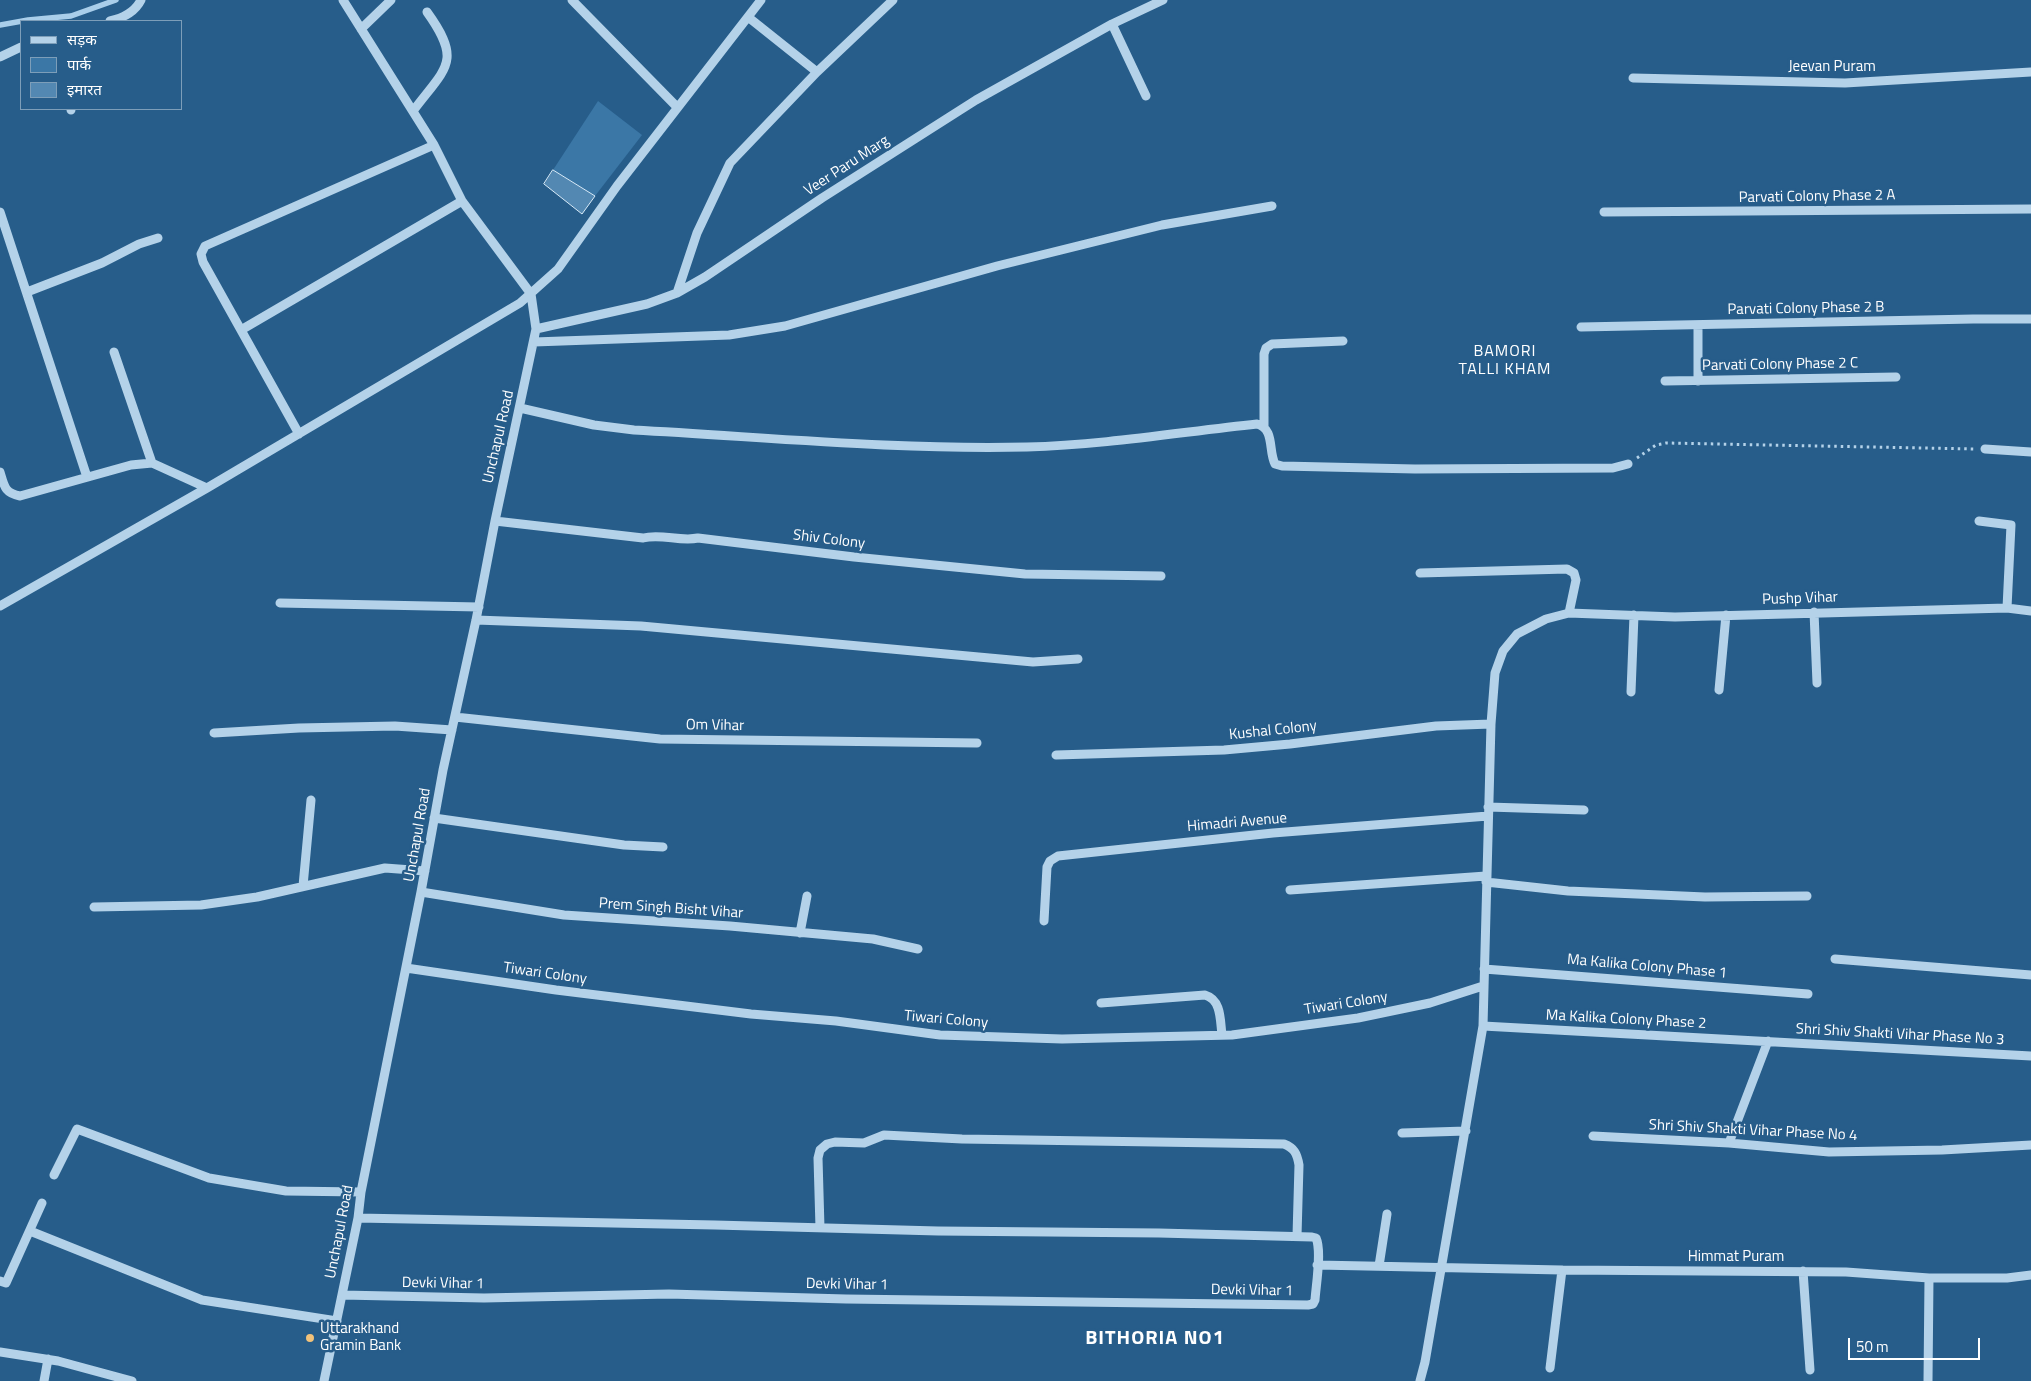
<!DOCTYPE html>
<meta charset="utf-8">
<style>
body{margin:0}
#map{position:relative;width:2031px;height:1381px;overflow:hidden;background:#275d8a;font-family:"Titillium Web","Noto Sans Devanagari",sans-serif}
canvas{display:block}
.legend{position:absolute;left:20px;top:20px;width:162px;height:90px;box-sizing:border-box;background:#275d8a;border:1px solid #7d9eb9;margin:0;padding:6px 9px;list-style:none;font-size:15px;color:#fff}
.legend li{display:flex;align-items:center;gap:10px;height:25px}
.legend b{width:25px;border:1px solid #7d9eb9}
.scale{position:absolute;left:1848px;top:1338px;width:132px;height:22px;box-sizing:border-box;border:2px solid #fff;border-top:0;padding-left:6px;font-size:15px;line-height:18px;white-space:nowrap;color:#fff;-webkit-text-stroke:4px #275d8a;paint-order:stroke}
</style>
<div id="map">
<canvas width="2031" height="1381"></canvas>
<ul class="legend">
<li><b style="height:6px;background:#b4d2e9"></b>सड़क</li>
<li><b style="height:14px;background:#3b77a6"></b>पार्क</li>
<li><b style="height:14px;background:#5388b2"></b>इमारत</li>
</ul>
<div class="scale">50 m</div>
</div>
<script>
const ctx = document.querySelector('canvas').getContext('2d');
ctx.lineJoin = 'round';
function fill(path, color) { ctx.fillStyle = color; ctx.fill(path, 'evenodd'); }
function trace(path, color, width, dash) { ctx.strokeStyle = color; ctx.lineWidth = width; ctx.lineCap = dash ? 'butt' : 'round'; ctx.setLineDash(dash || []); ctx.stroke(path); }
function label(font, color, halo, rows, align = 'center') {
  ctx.font = font + ' "Titillium Web",sans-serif'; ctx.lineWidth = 5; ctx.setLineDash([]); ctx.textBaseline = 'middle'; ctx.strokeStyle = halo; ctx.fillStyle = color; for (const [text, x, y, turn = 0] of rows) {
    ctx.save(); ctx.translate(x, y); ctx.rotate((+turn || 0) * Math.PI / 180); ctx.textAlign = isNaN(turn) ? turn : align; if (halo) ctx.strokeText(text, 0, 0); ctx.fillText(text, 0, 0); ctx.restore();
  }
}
const green = new Path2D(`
 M598,101L642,135L595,196L553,170Z`);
const stream = new Path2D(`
 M0,25L28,20L71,16L116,0`);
const building = new Path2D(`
 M553,170L595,196L582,214L544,184Z`);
const path = new Path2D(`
 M1637,458L1656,445L1666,443L1974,449`);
const minor = new Path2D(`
 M572,0L677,107
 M748,17L817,72
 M110,21C123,18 135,12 141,0
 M1112,24L1146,96
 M361,29L391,0
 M0,57L21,47
 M1633,78L1845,83L2031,72
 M71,109V110
 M413,111C446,67 463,62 427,12
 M0,212L87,477
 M1604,212L2031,209
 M27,292L102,263L139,244L158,238
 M677,293L697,233L730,163L817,72L893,0
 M1581,327L1973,319H2031
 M536,329L647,304L677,293L705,277L822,198L976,100L1112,24L1163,0
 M241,330L462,201
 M534,342L729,335L785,326L997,266L1162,225L1272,206
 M114,352L152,463
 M1665,381L1896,377
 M1698,381V325
 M520,408L594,425L634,430C765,437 896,450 1027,447C1104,445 1181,432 1257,424C1275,429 1268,450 1275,464L1282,466L1415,469L1613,468L1628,464
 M1264,426V354L1266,348L1272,344L1343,341
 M299,434L203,262L201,254L205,246L434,145
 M1985,449L2031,452
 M0,472C4,485 4,493 20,496L131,465L152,463L207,488
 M495,521L643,538C661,533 680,542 698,538L854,557L1025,574L1161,576
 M1979,521L2011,525L2007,608
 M1420,573L1567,569L1574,573L1576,580L1569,613
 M280,603L479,607
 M0,606L207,488L520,303L558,269L617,186L761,0
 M1814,612L1817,683
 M476,620L641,626L1033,662L1078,659
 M1719,690L1726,615
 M1631,692L1634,615
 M455,717L660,739L977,743
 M214,733L299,728L395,726L452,730
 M1056,755L1224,750L1290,744L1436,726L1491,724
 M1488,807L1584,810
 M434,818L624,845L663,847
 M1486,882L1568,891L1705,897L1807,896
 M303,886L311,800
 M1290,890L1486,876
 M421,892L564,915L730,926L873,939L918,949
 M94,907L201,905L257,897L385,868L425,871
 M1044,921L1047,867L1050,861L1058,856L1273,833L1488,816
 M800,933L807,896
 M1835,959L2031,975
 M406,968L556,990L751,1014L836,1021L940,1035L1062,1039L1232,1035L1358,1018L1430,1003L1483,986
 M1484,969L1808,994
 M1101,1003L1205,995C1222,1000 1220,1021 1222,1035
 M1483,1026L2031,1056
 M1402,1133L1466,1131
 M1593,1136L1729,1143L1829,1152L1942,1150L2031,1145
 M1729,1143L1768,1041
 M54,1175L77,1129L209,1178L286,1191L361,1192
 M820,1228L818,1158L820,1150L827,1144L835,1142L864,1143L884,1135L962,1139L1284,1144C1294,1148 1297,1153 1299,1165L1297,1236
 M30,1231L202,1300L337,1321
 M1317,1265L1562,1270L1846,1272L1929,1278H2007L2031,1275
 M1379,1266L1387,1214
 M1803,1271L1810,1370
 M0,1281L6,1283L42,1203
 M342,1295L484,1298L669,1294L846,1299L1308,1305L1313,1304L1315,1300C1316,1285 1322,1251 1316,1238L1312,1237L1159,1233L938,1231L715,1225L358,1218
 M0,1352L58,1361L132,1381
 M1550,1368L1562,1270
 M44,1381L48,1359
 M324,1381L358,1218L361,1192L421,892L443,770L476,620L495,521L536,329L531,294L462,201L434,145L343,0
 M1420,1381L1425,1362L1483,1026L1491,724L1495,673L1503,651L1517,634L1546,619L1569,613L1675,617L2007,608L2031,611
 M1928,1381L1929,1278`);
const markers = [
 [310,1338,5,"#f2c27a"]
];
const streetNames = [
 ["Jeevan Puram",1832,67],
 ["Veer Paru Marg",847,166,-33],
 ["Parvati Colony Phase 2 A",1817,197,-1],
 ["Parvati Colony Phase 2 B",1806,309,-1],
 ["Parvati Colony Phase 2 C",1780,365,-1],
 ["Unchapul Road",499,437,-77],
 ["Shiv Colony",829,540,7],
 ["Pushp Vihar",1800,599,-2],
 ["Om Vihar",715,726,1],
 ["Kushal Colony",1273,731,-6],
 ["Himadri Avenue",1237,823,-5],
 ["Unchapul Road",418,835,-80],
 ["Prem Singh Bisht Vihar",671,909,4],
 ["Ma Kalika Colony Phase 1",1647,967,5],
 ["Tiwari Colony",545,974,8],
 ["Tiwari Colony",1346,1004,-9],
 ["Tiwari Colony",946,1020,5],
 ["Ma Kalika Colony Phase 2",1626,1020,3],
 ["Shri Shiv Shakti Vihar Phase No 3",1900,1035,3],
 ["Shri Shiv Shakti Vihar Phase No 4",1753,1131,3],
 ["Unchapul Road",340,1232,-79],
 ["Himmat Puram",1736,1257],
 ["Devki Vihar 1",443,1284,1],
 ["Devki Vihar 1",847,1285,1],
 ["Devki Vihar 1",1252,1291,1]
];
const poiNames = [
 ["Uttarakhand",320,1329],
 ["Gramin Bank",320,1346]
];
const neighbourhoodNames = [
 ["BAMORI",1505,352],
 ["TALLI KHAM",1505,370]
];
const districtNames = [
 ["BITHORIA NO1",1155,1339]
];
fill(green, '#3b77a6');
trace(stream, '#a9ceea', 5.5);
fill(building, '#5388b2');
trace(building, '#d8eaf7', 1);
trace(path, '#b4d2e9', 3, [2.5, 4]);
trace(minor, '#b4d2e9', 9);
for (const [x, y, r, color] of markers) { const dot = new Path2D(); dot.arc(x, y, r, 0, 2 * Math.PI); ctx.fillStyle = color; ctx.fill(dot); trace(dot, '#275d8a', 2); }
label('15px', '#fff', '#275d8a', streetNames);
label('15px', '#fff', '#275d8a', poiNames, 'left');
ctx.letterSpacing = '1px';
label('16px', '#fff', '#275d8a', neighbourhoodNames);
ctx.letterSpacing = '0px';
ctx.letterSpacing = '1px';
label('bold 20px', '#fff', '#275d8a', districtNames);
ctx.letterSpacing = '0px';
</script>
